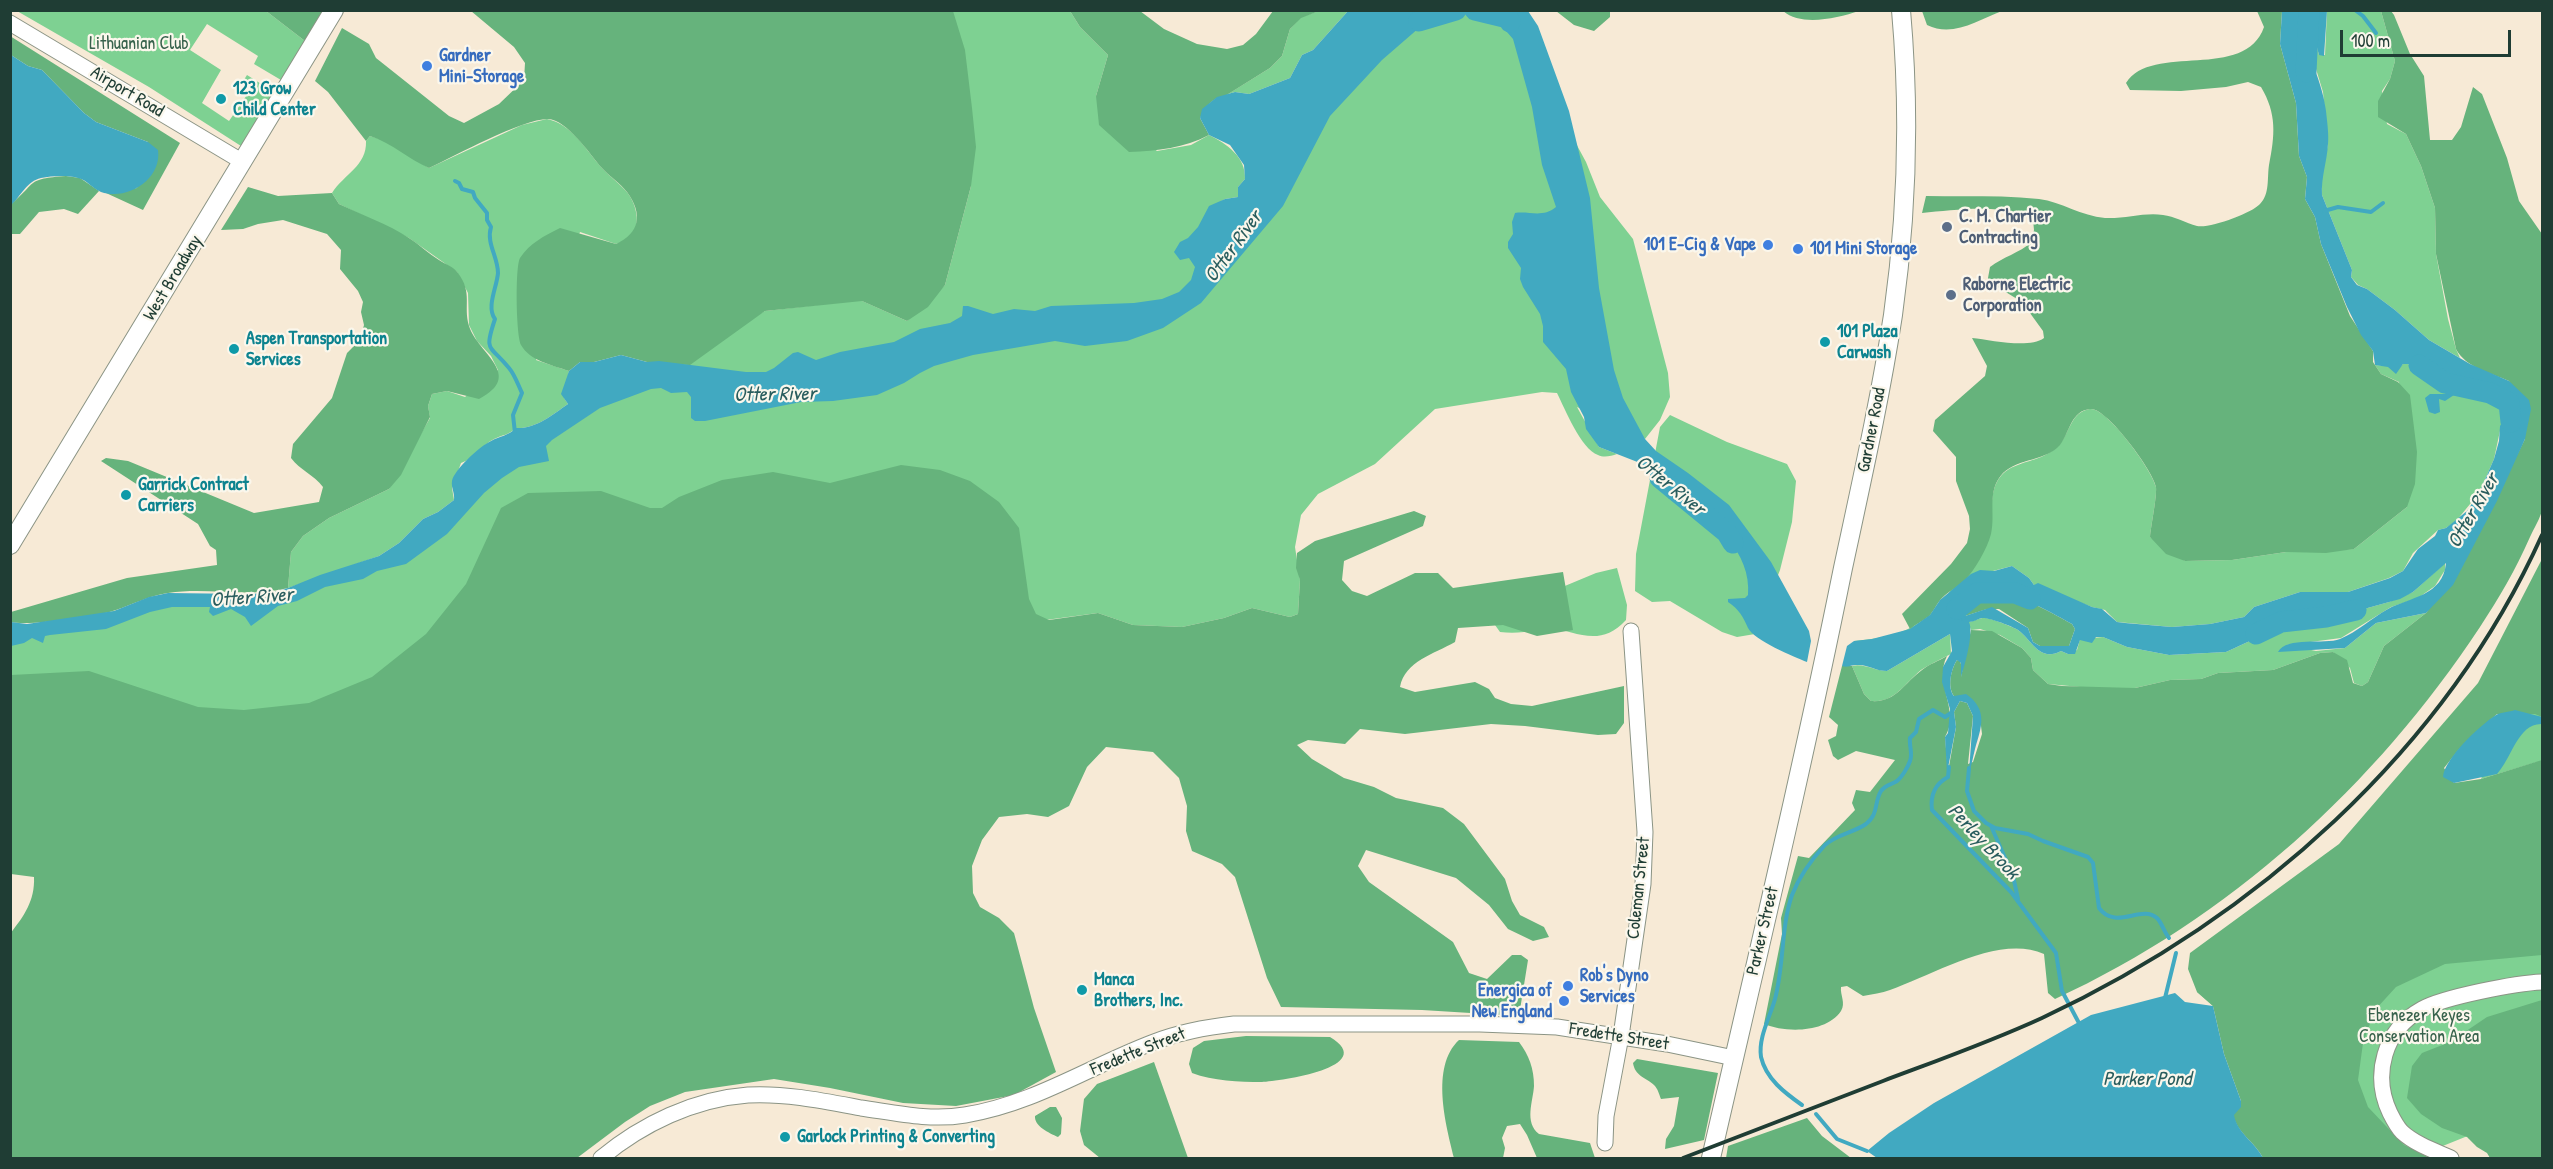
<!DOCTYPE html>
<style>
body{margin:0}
#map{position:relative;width:2553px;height:1169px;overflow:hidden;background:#f7ead6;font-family:"Patrick Hand",sans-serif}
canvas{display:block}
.frame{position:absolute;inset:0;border:12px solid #1f3d34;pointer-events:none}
.scale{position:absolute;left:2340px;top:30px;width:171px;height:27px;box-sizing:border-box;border:3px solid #1f3d34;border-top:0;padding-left:8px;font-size:18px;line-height:21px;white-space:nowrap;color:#1f3d34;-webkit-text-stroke:4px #fbf7ec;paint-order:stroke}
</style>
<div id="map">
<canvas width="2553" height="1169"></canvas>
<div class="frame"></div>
<div class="scale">100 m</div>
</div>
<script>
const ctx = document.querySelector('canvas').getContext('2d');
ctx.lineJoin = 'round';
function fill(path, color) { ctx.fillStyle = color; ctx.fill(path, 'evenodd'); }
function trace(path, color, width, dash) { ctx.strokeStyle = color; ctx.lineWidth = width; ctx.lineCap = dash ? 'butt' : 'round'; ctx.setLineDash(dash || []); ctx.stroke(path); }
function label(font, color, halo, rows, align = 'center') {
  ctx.font = font + ' "Patrick Hand",sans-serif'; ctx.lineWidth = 4.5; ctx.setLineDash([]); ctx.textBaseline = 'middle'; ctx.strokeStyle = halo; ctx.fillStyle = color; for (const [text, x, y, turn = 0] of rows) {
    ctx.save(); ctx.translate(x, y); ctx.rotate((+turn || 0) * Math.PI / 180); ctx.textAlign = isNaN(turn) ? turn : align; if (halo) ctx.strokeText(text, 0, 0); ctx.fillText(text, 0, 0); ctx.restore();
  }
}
const green = new Path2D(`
 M1452,10L1481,11L1508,18L1586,162L1600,197L1633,239L1668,373L1670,397L1660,420L1645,439L1577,407L1599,447L1617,454C1611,456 1604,458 1598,455C1581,449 1565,409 1557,393L1542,392L1435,409L1375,464L1318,494L1301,515L1295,547L1300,580L1298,614L1290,617L1252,608L1224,618L1182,627L1133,625L1098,613L1023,623L479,577L86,1026L11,709V631L20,633L158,601L244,602L392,563L509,450L765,311L860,300L907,321L945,285L971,186L941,11H1070L1080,27L1108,55L1096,96L1157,151L1191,145L1209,135C1227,144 1246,157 1245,179L1238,187V197L1225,199L1216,204L1225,223L1290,143L1410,23Z
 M17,11H266L305,41L281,80L254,64L258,56L207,24L190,50L221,70L202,103L229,121L251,89L242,83L247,75L274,92L241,146L149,87Z
 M1319,11H1348L1313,50L1302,55L1290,78L1249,94L1235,92L1228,94L1270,68L1282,56L1290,29L1301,17Z
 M2302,11H2314V36L2319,55H2325L2327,11H2381L2395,61L2390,79L2382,91L2387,124L2406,134L2421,166L2435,208L2436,254L2448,319L2456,349L2460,358L2429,340L2395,310L2367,289L2358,285L2351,277L2352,270L2322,195L2321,180L2328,144L2323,92L2303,26Z
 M547,119C572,124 586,150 602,168C609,176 619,183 626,191C636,202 643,227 629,238C626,241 620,242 616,244L580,232L536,360L569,371L564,398L568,404C552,415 536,429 516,428C509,435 502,435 494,439C482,445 474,459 461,463L452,488L454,500L438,512L423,519L399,543L379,556L288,588L291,552L303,536L329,518L389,489L430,418L428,406L432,394L447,391L465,397L498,370L491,356L477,341L469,325L468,293L457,272L409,238L339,204L332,193C344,174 367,166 366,141L370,136L383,140L429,168L522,125Z
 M2403,364H2408L2439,381L2469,386H2487L2501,397L2504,404V412L2494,459L2479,493L2457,520L2446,528L2438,530L2413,553L2403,571L2389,578L2348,592H2300L2254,607L2244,617L2210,624L2172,627L2117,622L2105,610L2092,607L2034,585L2029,578L2012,566L1993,571L1895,652L1854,641C1872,639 1891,637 1908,629C1955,608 1972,548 1992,505C1994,454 2034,470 2058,446C2070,434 2070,412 2090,409C2106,406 2153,471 2156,487C2157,496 2151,526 2150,537L2185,561L2232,560L2286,552L2354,549L2407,507L2399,382L2381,374L2375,365L2400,367Z
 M1670,415L1727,442L1787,464L1796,481L1792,522L1780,570L1755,634L1737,637L1722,632L1670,601L1652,602L1635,591L1636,554L1660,427Z
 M2445,563V570L2435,586L2418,598L2391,607L2341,638L2287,645L2316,651L2345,648L2376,623L2426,613L2384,646L2368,682L2362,686L2354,683L2350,668L2333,652L2320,653L2273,670L2218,673L2201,679L2170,680L2135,688H2091L2048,684L2033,670L2031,658L2022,648L2000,635L1980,629L1971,630L1968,622C1974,622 1980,617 1986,618C1995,620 2005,624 2014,628C2030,634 2037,664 2061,651L2068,654L2077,650L2080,639L2103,637L2127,647L2169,655L2226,652L2265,634L2289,618L2335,617L2389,602L2413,592Z
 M1617,568L1627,605L1626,620C1600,648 1578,632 1547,627C1540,626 1531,631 1524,632C1516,633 1508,633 1500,632L1495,625L1500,613L1596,573Z
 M2542,623V771L2537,762L2481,779Z
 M1950,634L1951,654C1941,659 1930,664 1921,670C1904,684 1895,703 1871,701L1864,694L1852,666C1864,663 1875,671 1887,671Z
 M2542,840V1106L2413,1158H2263L2213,1006L2197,992Z`);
const forest = new Path2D(`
 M266,11H324L305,41Z
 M471,11H953L965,50L972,108L976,147L971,186L945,285L928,307L907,321L862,301L765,311L690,365L647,362L621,355L594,362H580L569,371C552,365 530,361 521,345C516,334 515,267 520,258C530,243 544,236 560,228L616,244C640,233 643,214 627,192C620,183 609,176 601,167C589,153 567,120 548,119C522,119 455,156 429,168C408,159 392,143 370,136L366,141L328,92L315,81L342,28L369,44L376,58L449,116L464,123L499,104L524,80L525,63L514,47Z
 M1070,11H1140L1164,29L1197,44L1227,49L1243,45L1256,34L1273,11H1319L1301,18L1290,29L1282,56L1270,68L1225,96C1211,98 1207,106 1200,118L1209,135C1184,148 1158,151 1129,152L1099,125L1096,96L1108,55L1080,27Z
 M1556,11H1610V17L1594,31L1574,25Z
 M1783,11H1859C1837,18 1802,27 1783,11Z
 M1922,11V10L2002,11C1978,20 1953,38 1927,25Z
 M2257,11H2282L2280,44L2296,103L2299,156L2307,177L2305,199L2315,217L2321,244L2350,316L2373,351V362L2381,374L2398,382L2410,395L2417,452L2415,484L2407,507L2354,549L2326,553L2286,552L2232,560L2185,561L2166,554L2150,537C2151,526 2157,496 2156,487C2154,472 2107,408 2091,409C2071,410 2070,432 2060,445C2046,461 2019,458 2003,473C1986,491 1996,513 1991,534C1987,549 1975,570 1964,581C1957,587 1949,591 1942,598C1937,603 1934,611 1929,616C1923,621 1916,624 1910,629L1902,614L1951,564L1967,543L1970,529L1969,516L1956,481V457L1933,431L1935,420L1985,376L1987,366L1972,338C1991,340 2029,349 2044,338L2043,331L2022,302L1991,283L1988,278L1990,267C2003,257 2019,253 2032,242L2034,230L2033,219C2001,203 1957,210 1922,213L1926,196C1963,197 2002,195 2039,199C2062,202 2081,216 2105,218C2125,219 2145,212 2163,215C2174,216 2186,223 2197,226C2209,229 2252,213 2260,204C2270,194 2267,178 2269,165C2275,135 2277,114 2261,87L2248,82L2226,87L2181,91L2130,90L2126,83C2152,42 2245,82 2264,27Z
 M2381,11H2391L2394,15L2410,54L2424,76L2430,140H2452L2461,127L2473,87L2482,94L2507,158L2519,201L2542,234C2542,301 2542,369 2542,436C2542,455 2547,493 2542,510C2540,519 2534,528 2530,537C2516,569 2499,598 2480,627C2375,786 2229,919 2055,999L2048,993L2044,954C1998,934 1934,975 1890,990C1882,993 1872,994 1863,996L1847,986L1841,987C1840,995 1846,1003 1841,1011C1826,1033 1786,1033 1764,1024L1782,934L1781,918L1798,856L1809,858L1855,810L1852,803L1856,790L1870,792L1895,760L1856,751L1838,760L1833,756L1828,740L1836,736L1838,725L1829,717L1842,666H1852L1864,694L1871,701C1896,703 1904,683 1922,670C1929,664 1939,661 1947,656C1933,683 1961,711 1945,737L1948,772L1956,727L1954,712L1960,701L1967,703L1973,716L1968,764L1973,762L1982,734L1979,710L1958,696H1954C1947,687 1951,669 1957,660L1960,661L1962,667L1961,677L1971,630L1992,631L2022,648L2031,658L2033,670L2048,684L2062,686L2135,688L2170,680L2201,679L2218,673L2273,670L2320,653L2333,652L2347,660L2353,683L2362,686L2368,682L2384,646L2426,613L2462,564L2525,439L2509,381C2491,373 2466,368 2456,349L2436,254L2435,208L2421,166L2406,134L2378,117V101L2390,79L2395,61Z
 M10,36L180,143L143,210L106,193L137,188L148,142L96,122L84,113L42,70L28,66L11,55Z
 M66,176L80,178L99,191L78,214L64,209L39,212L20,234H11L10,205C38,182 25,179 66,176Z
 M248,187L278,196L332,193L339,204C362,215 388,224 409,238C420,245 429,254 439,260C445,264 454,267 458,273C473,293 463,306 469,326C478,354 525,375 479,399L447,391L432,394L428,406L430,417L401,475L389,489L329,518L303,536L291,552L288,588C248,598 208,587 168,593C149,596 133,604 116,610C97,617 29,626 11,622V612L127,578L217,565L216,550L210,546L198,524L101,461L106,458L128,461L254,513L319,502L323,487C314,475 300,470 291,458L293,444L332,398L347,353L360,340L364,325L361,312L363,302L358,291L340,269L341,250L327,234L283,220L258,224L243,229L221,230Z
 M901,465L940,470L970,481L999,502L1019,528L1029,599L1036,614L1049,620L1098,613L1133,625L1182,627L1224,618L1252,608L1290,617L1298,614L1300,580L1296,568L1297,553L1315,541L1414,511L1426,516L1423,526L1344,561L1342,580L1352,591L1367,596L1415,573H1438L1453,588L1563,572L1573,630L1537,636L1503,625L1458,628L1455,642C1434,654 1405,661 1400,687L1415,692L1475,682L1489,689L1495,698L1511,704L1532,706L1624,686V723L1616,734L1598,735L1525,726L1491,724L1405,734L1360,729L1345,744L1308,740L1297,745L1312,759L1344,778L1374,787L1396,798L1443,808L1464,824L1505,879L1512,901L1520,915L1544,927L1549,937L1533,941L1508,929L1489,905L1456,878L1366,850L1358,866L1369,882L1453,942L1469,973L1487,979L1512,955H1521L1528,960L1519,1016L1422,1010L1281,1007L1267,978L1235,877L1222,864L1192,851L1186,831L1187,806L1179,778L1153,752L1106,747L1087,767L1069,806L1048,817L1027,814L999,817L982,840L972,866L973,893L980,907L999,918L1014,933L1034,1008L1056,1072L1014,1095L956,1106L903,1103L830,1088L774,1079L685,1092L650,1106L625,1122L577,1158H11L10,934C24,916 35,901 34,877L11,874V675L89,671L198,707L244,710L309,703L372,677L426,634L466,584L501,508L528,493L601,491L650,508H662L679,497L722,480L773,472L830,483Z
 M2542,559V717L2535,714H2497L2460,748L2444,768L2454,783L2481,779L2542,760V955L2445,964L2396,987L2375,1010L2363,1043L2358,1080L2368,1107L2404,1145L2430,1158H2263C2255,1142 2237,1133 2233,1115L2241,1101L2224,1054L2213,1006L2197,992L2188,969L2190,953L2339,844L2478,683Z
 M1982,591C2014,591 2045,609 2072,624L2075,629L2069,646H2040L2033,642L2028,628L1999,609H1987L1965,616L1962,613L1964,607Z
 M2542,1000V1158H2490L2487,1153L2477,1147L2467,1137L2442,1128L2421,1114L2407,1098L2412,1066L2422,1053L2450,1042L2487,1017Z
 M1246,1036L1330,1037C1380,1067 1280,1081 1262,1082C1239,1082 1213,1081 1192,1073L1189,1064L1193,1048L1204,1041Z
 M1459,1040L1519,1042C1529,1055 1534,1069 1534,1086C1533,1102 1524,1122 1539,1134L1590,1143L1595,1158H1537L1527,1135L1520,1124L1507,1126L1502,1138L1505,1148L1503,1158H1454C1446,1125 1430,1067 1459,1040Z
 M1637,1059L1718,1073L1704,1140L1665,1149L1666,1139L1674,1126L1679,1097L1661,1099C1659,1094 1658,1089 1654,1085C1645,1077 1635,1076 1633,1063Z
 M1154,1062L1188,1158H1100L1084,1145L1080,1131L1084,1099L1097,1084Z
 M1050,1107H1056L1062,1118L1061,1134L1058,1137C1049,1133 1034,1126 1035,1116Z
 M1807,1118L1822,1136L1851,1158H1726L1728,1146Z`);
const water = new Path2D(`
 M1348,11H1452L1427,21L1382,60L1330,116L1283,206L1201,303L1163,328L1127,341L1085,346L1055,341L973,355L934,366L920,373L904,383L877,395L833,401L801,402L705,421H695L691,418V397L687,392L671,393L661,388L651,389L600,408L552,440L546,446L549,461L519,467L502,478L484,493L447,534L406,564L377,571L363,579L325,587L297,601L278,606L251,626L245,617L231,609L213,616L209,612L210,607H172L150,612L106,629L50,635L45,636L43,643L32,638L24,643L11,646V622L27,624L114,611L149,597L168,593L247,594L271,593L288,588L320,575L379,556L399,543L423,519L438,512L454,500C455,493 451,488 452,481C454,470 480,446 491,441C500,436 508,436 516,428C536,429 552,415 568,404L561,394L569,371L580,362H594L621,355L647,362L659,361L746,372H766L774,368L793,353L798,352L816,360L840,352L894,342L920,329L950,323L962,316L963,306H968L993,314L1014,309L1035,311L1051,306L1134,303L1162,299L1179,292L1191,280L1195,267L1189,258L1180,260L1174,252L1180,242L1188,238L1198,227L1209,206L1225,199L1238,197V187L1245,179L1244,165L1230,145L1209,135L1200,118L1202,109L1217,97L1235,92L1249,94L1290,78L1302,55L1313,50Z
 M1481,11H1528L1538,26L1569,111L1590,198L1599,288L1614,370L1623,398L1645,439L1656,451L1688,473L1729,505L1771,562L1809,631L1811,641L1807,662C1794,657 1754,640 1748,628C1743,617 1739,609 1728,602V599L1745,598L1748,595C1752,553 1713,520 1684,496L1669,499L1663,489V482L1640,463L1599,447L1586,429L1584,417L1571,392L1566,369L1543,342V326L1540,314L1523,287L1520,279L1521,268L1508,248V242L1513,234L1512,222L1515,213C1530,211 1543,218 1556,207L1542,165L1532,107L1513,39L1495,18Z
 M2282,11H2302C2301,45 2322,77 2326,111C2327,121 2329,134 2328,144C2327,162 2321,177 2322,195L2352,270L2351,277L2357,285L2367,289L2395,310L2429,340L2470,364L2509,381L2529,400L2531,409L2525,439L2497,501L2453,585L2426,613L2376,623L2345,648L2278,652C2287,636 2324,645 2340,639C2357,632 2372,618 2388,609C2410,597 2443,596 2446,563L2413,592L2400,599L2335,617L2289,618L2265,634L2226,652L2169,655L2127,647L2103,637H2096L2092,643L2080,640L2075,654H2068L2061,651C2037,664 2030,634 2014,628C2009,625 1987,617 1982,618C1977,619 1974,622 1969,622C1974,632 1965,665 1961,677V663L1957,660C1951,669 1947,688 1954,696L1966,694C1989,710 1981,728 1975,749C1973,757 1972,764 1969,772L1973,716L1967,703L1960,701L1954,712L1956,727L1947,773L1945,737L1948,733L1950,709L1942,682L1943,667L1952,651L1950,634L1887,671C1876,671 1867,664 1857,665C1850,665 1848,668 1842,666L1847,646L1854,641L1872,639L1910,629L1930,615L1940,600L1971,574L1980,570L1994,571L2012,566L2029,578L2034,585L2038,583L2092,607L2102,609L2117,622L2125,623L2172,627L2210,624L2244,617L2254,607L2300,592H2348L2390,578L2403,571L2418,549L2435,536L2438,530L2446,528L2467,511L2479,493L2494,459L2499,441L2500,426L2503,421L2504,404L2501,397L2487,386L2462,384L2457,393L2445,401L2439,399L2440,412L2435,414L2429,412L2425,398L2430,394H2450L2454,389L2453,384L2428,377L2409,364H2403L2396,374L2388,367L2375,365L2373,351L2361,335L2347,307L2321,244L2315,217L2305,199L2307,177L2299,156L2296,103L2280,44ZM1982,591C2014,591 2045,609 2072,624L2075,629L2069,646H2040L2033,642L2028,628L1992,607L1965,616L1962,613L1964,607Z
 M2314,11H2327L2324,56L2319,55L2314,36Z
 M11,55L28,66L42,70L84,113L96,122L148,142L158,150C162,179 128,201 101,192C93,189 87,180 78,178C67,175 52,176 41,178C27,181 21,196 11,205Z
 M2515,710L2542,717V724C2518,723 2512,758 2497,774L2454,783L2443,777C2444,759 2480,725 2496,715C2501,712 2509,712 2515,710Z
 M2175,993L2185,1002L2213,1006L2224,1054L2241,1101V1107L2234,1115C2237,1133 2255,1142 2263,1158H1877L1867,1151L1889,1133L1934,1103L2091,1015Z`);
const stream = new Path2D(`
 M2355,10L2363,16L2376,33
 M455,181L459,183L462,189L473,192L475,198L487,213V220L491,227C486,243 498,257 498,273C497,287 486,307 495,319C484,352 489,344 509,368C515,375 518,385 522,393L513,415L515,433
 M2324,211L2338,207L2371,212L2383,203
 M1963,619L1965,602
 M1949,767L1948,777C1935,784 1930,795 1932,810L2011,892L2056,953L2062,991L2080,1025
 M1969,768L1967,791L1974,811L1986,823L1995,828L2028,834L2043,841L2088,857L2093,863L2099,908C2116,931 2141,904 2157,918C2162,923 2164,932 2169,938
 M1991,826L2013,876L2018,899
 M2165,998L2176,953
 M1802,1105C1785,1093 1766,1079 1761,1057C1758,1038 1770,1017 1775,999C1784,966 1781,926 1792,895C1799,877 1812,859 1825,845C1837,834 1853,833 1866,824C1879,814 1874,802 1881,791C1886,784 1891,785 1897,781C1902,777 1908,767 1910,761C1913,754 1909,746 1910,738L1916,732L1919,719L1933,710L1945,717L1951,713
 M1816,1114L1837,1139L1867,1151`);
const river = new Path2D(`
 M1475,10L1508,18L1510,22
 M1419,21L1456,10
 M2306,72L2309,10
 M2419,365L2445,383L2490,393L2509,403L2511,422
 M1660,478L1727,533L1733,543
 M1957,609L1977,593H2015L2030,599
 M2256,634L2281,622L2326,617L2356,610`);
const minor = new Path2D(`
 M10,23L243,162
 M1605,1143L1606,1116L1621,1036L1643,884L1645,832L1631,631
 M601,1158C642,1124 694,1099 748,1095C786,1093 824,1101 861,1108C896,1113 930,1121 965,1115C1034,1104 1090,1066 1154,1042C1180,1032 1207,1027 1234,1024H1480L1557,1027L1667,1044L1734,1058
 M2451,1158C2435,1151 2415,1144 2402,1132C2397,1127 2393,1119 2390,1113C2372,1075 2384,1030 2422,1009C2444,997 2516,983 2542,982`);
const major = new Path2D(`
 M10,545L334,10
 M1711,1158C1756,962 1803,766 1843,568C1861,484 1880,400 1893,315C1907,215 1910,111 1901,10`);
const rail = new Path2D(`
 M1683,1158C1749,1132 1816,1107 1883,1081C1936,1061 1990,1042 2042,1018C2255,918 2444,752 2542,535`);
const markers = [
 [427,66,6,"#3f7fe0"],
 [221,99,6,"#0f9aa8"],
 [1947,227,6,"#5c6f8a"],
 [1768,245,6,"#3f7fe0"],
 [1798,249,6,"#3f7fe0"],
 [1951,295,6,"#5c6f8a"],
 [1825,342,6,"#0f9aa8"],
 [234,349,6,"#0f9aa8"],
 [126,495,6,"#0f9aa8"],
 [1568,986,6,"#3f7fe0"],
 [1082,990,6,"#0f9aa8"],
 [1564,1001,6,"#3f7fe0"],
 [785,1137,6,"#0f9aa8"]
];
const parkNames = [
 ["Lithuanian Club",139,44],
 ["Ebenezer Keyes",2419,1016],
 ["Conservation Area",2419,1037]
];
const shopNames = [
 ["Gardner",439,56],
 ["Mini-Storage",439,77],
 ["101 E-Cig & Vape",1756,245,"right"],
 ["101 Mini Storage",1810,249],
 ["Rob's Dyno",1580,976],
 ["Services",1580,997],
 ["Energica of",1552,991,"right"],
 ["New England",1552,1012,"right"]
];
const cultureNames = [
 ["123 Grow",233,89],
 ["Child Center",233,110],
 ["101 Plaza",1837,332],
 ["Carwash",1837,353],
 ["Aspen Transportation",246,339],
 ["Services",246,360],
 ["Garrick Contract",138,485],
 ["Carriers",138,506],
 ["Manca",1094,980],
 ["Brothers, Inc.",1094,1001],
 ["Garlock Printing & Converting",797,1137]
];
const streetNames = [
 ["Airport Road",127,92,31],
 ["West Broadway",173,278,-59],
 ["Gardner Road",1872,430,-79],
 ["Coleman Street",1639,888,-84],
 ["Parker Street",1763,931,-77],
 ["Fredette Street",1619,1037,9],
 ["Fredette Street",1138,1052,-22]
];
const serviceNames = [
 ["C. M. Chartier",1959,217],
 ["Contracting",1959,238],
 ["Raborne Electric",1963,285],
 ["Corporation",1963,306]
];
const waterNames = [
 ["Otter River",1234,247,-54],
 ["Otter River",775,395,-1],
 ["Otter River",1670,486,39],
 ["Otter River",2474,511,-60],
 ["Otter River",252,598,-4],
 ["Perley Brook",1983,842,47],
 ["Parker Pond",2147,1080]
];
fill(green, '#7ed192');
fill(forest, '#66b37c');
fill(water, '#41a9c1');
trace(stream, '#41a9c1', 4);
trace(river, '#41a9c1', 21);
trace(minor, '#8b9485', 17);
trace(major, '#8b9485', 20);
trace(minor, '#fff', 15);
trace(major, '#fff', 18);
trace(rail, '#1f3d34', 4);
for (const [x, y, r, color] of markers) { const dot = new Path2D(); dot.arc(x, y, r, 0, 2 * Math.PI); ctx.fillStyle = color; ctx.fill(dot); trace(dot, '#fbf7ec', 2); }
label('18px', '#37624c', '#fbf7ec', parkNames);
label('bold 18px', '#366cbe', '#fbf7ec', shopNames, 'left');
label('bold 18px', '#0d838f', '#fbf7ec', cultureNames, 'left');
label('18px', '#1f3d34', '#fbf7ec', streetNames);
label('bold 18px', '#4e5e75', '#fbf7ec', serviceNames, 'left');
label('italic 20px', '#295d5e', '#fbf7ec', waterNames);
</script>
